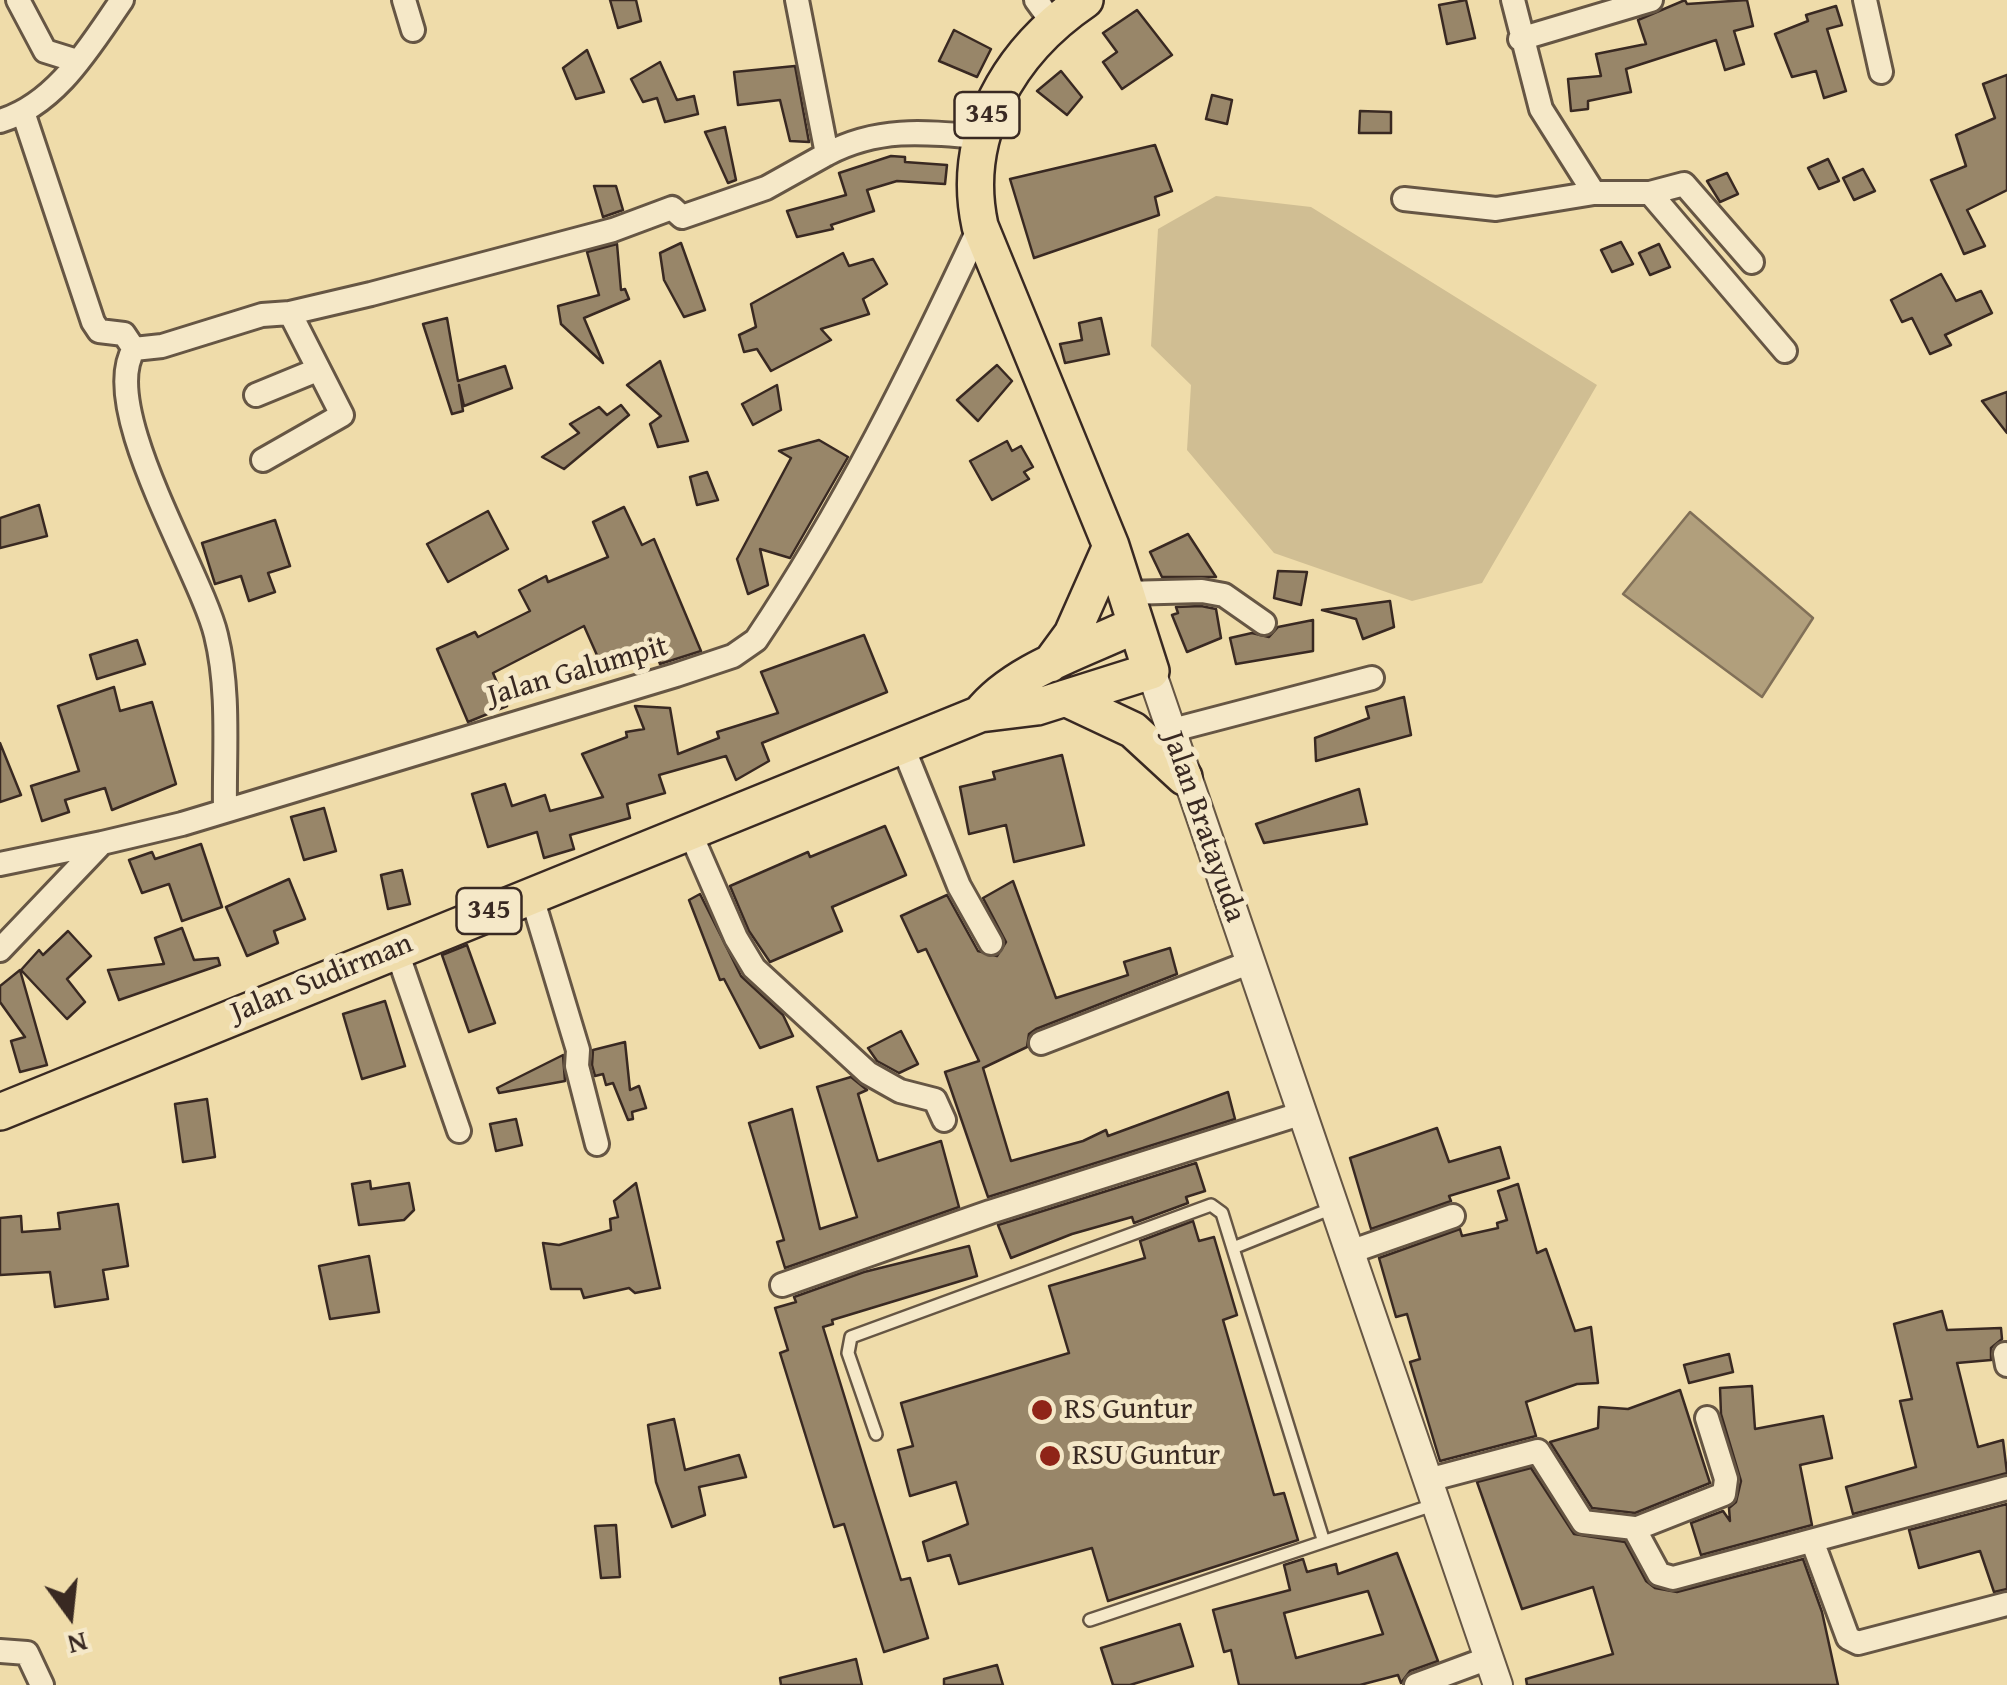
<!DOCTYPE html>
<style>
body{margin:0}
#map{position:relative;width:2007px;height:1685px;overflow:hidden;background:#efdcaa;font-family:"Gentium Book Plus",serif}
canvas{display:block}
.north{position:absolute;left:20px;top:1565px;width:100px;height:100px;-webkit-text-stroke:8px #f5e8c8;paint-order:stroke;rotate:165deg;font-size:28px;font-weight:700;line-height:40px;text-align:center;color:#392922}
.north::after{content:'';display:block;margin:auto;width:35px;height:45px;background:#392922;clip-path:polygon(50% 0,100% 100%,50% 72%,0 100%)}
</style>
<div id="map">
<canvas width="2007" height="1685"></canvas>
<div class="north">N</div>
</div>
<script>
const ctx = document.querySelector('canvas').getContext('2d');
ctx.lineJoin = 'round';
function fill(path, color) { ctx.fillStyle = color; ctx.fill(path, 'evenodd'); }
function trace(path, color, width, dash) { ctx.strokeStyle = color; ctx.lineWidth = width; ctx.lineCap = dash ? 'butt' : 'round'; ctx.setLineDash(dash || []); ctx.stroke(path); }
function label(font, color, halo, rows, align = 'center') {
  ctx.font = font + ' "Gentium Book Plus",serif'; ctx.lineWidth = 10; ctx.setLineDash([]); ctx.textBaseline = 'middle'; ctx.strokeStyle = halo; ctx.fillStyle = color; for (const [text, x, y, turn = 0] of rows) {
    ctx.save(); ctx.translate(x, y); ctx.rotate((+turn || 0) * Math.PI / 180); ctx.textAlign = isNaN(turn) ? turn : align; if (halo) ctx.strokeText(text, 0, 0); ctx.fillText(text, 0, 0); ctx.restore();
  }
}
const green = new Path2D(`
 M1216,196L1311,207L1597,385L1482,583L1412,601L1274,553L1187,450L1191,385L1151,346L1158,229Z`);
const water = new Path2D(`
 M1690,512L1813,618L1762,697L1623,594Z`);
const building = new Path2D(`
 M610,0H636L641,21L618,28Z
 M1466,0L1475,38L1447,44L1439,5Z
 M1685,0L1687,4L1747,0L1753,26L1734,31L1744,64L1725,70L1716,40L1626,69L1631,92L1588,101V109L1571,111L1568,79L1601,76L1596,54L1646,44L1638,20Z
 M1836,6L1842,25L1827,29L1846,91L1824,98L1816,71L1792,77L1775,34L1808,21L1806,15Z
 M1137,10L1172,55L1122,89L1103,62L1117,52L1103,33Z
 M954,30L991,49L977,77L939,61Z
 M587,50L604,92L576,99L563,68Z
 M660,62L677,100L694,96L698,114L665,122L657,98L643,102L631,79Z
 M795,66L809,142L790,141L780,100L738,105L734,72Z
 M1061,71L1082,97L1067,115L1037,91Z
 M2007,75V190L1967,210L1985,246L1964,254L1931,180L1966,166L1956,135L1995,118L1983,84Z
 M1212,95L1232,100L1227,124L1206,119Z
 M1360,111L1391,112V133H1359Z
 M725,127L736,180L728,183L705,132Z
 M1155,145L1172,191L1155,197L1159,215L1034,258L1010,179Z
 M891,156L905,157V162L947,165L945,184L897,181L867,190L874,211L831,225L833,229L797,237L787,211L846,195L839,173Z
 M1828,159L1839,181L1819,189L1808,168Z
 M1863,169L1875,191L1854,200L1843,178Z
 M1727,173L1738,194L1720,202L1707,181Z
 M594,186H616L623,210L603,217Z
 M1621,242L1633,264L1612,272L1601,250Z
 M681,243L705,310L684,317L664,280L660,253Z
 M617,244L621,290L625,289L629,299L584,318L603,363L561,324L558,306L599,295L587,252Z
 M1659,244L1670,267L1650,275L1639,253Z
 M843,253L849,266L873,259L887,284L863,299L869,314L821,329L831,340L771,371L757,349L744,352L739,335L756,327L751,304Z
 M1941,274L1956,301L1981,291L1992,313L1945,335L1951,345L1930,354L1912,318L1902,322L1891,300Z
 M447,318L458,381L505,366L512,388L464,406L459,385L463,411L452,414L423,324Z
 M1101,318L1109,354L1065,363L1060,344L1082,340L1079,323Z
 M660,361L688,441L658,447L650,424L661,416L627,385Z
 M997,365L1012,381L978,421L957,400Z
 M777,385L781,410L753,425L742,404Z
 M2007,392V433L1982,401Z
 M621,405L629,415L564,469L542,457L579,433L570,424L599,407L607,415Z
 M819,440L848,457L790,558L760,549L768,585L748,594L737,559L791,458L779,451Z
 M1007,441L1012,451L1021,446L1033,467L1024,472L1029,479L992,500L970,461Z
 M707,472L718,500L697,505L690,477Z
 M39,505L47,536L0,548V518Z
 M624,507L642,545L654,539L701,651L660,664L654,646L600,662L584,626L493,673L507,706L468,722L437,649L475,632L478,637L530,611L519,590L546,576L548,582L608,557L593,522Z
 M488,511L508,549L448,582L427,544Z
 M275,520L290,566L268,573L275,592L249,601L241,576L215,584L202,543Z
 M1188,534L1216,577H1162L1150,552Z
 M1278,571L1307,572L1301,605L1274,598Z
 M1390,601L1394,627L1363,639L1356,619L1322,610Z
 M1201,606L1216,609L1221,638L1187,652L1172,615L1178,613L1176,607Z
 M1313,620V651L1236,664L1230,638L1252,633L1269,637L1278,627Z
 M864,635L887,692L762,743L769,761L736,780L726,756L659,775L665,793L627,804L630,818L570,835L574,849L544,858L537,832L488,847L472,794L505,784L512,806L545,795L550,811L603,797L582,754L627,737L626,732L644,729L635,706L670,708L678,754L719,738L717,732L778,713L761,672Z
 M137,640L145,664L97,679L90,655Z
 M114,687L120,711L152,702L176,784L112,810L105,788L65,800L69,812L42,821L31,786L79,771L58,706Z
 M1404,697L1411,735L1316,761L1315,738L1369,718L1366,707Z
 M0,743L21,795L0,802Z
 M1062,755L1084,845L1014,862L1006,825L969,834L960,787L995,779L993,772Z
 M1359,789L1367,824L1264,843L1256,824Z
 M324,808L336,851L304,860L291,817Z
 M885,826L906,875L832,907L842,931L770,962L749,931L730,886L808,852L810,857Z
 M201,844L222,907L182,921L169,884L142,893L129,860L152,852L155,859Z
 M402,870L410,904L388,909L381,875Z
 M289,879L305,919L274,931L278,943L247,956L226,907Z
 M1013,881L1056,998L1128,975L1124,962L1170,948L1177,974L1036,1029L1029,1034L1027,1047L983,1068L1011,1161L1083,1141L1106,1130L1108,1136L1228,1092L1235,1119L988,1197L945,1072L979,1061L926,949L918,952L901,916L947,895L978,951L997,956L1006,942L983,898Z
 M700,894L741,976L783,1015L793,1036L760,1048L724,979L720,980L689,900Z
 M182,928L194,960L218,958L220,965L119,1000L108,970L164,964L155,938Z
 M68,931L91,956L67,979L85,1002L67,1019L21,970L39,950L43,955Z
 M467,945L495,1023L469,1032L442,955Z
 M20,970L47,1065L20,1072L11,1041L25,1037L0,1002V986Z
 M385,1001L405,1066L362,1079L343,1014Z
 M901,1031L918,1064L899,1073L877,1061L868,1048Z
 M625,1042L630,1090L639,1086L646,1108L632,1112L633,1119L628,1120L613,1083L606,1085L603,1074L595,1076L592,1065L593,1050Z
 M563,1055L565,1081L499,1093L497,1088Z
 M851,1077L867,1090L858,1094L878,1161L941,1141L959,1207L785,1268L777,1242L784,1240L749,1123L792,1109L820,1229L857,1217L817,1087Z
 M207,1099L215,1157L183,1162L175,1104Z
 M516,1119L522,1145L496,1151L490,1124Z
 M1437,1128L1449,1162L1500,1147L1509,1178L1449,1196L1451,1201L1371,1229L1350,1158Z
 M1196,1163L1205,1191L1186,1197L1188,1203L1134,1223L1132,1217L1072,1234L1011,1258L998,1225Z
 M370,1181L371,1189L409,1183L414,1210L404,1220L359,1225L352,1184Z
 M636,1183L660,1288L635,1293L629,1288L584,1298L581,1289H551L543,1243L559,1245L611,1230L610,1219L618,1217L614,1201Z
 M1518,1184L1537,1253L1546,1249L1575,1331L1591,1327L1598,1383L1577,1384L1526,1402L1536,1436L1440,1461L1410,1362L1420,1359L1407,1314L1396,1317L1379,1258L1460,1229L1462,1236L1498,1228L1497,1223L1507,1220L1498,1191Z
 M118,1204L128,1266L103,1270L108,1299L55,1307L50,1272L0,1275V1218L21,1216L22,1232L60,1229L58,1213Z
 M1193,1221L1199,1241L1214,1237L1237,1315L1223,1320L1274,1495L1284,1493L1298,1540L1108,1601L1092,1548L959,1584L950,1555L928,1561L923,1542L968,1524L956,1482L910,1496L898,1450L913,1446L901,1403L1069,1353L1049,1286L1145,1258L1140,1241Z
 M969,1246L977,1276L832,1320L833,1324L823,1327L901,1580L910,1578L928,1638L884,1652L844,1524L834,1527L780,1353L788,1350L775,1308L796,1302L794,1297L864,1272Z
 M369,1256L379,1312L330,1319L319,1266Z
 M1942,1311L1947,1330L2001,1328L2002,1339L1991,1348V1360L1957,1363L1978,1447L2003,1440L2007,1473L1853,1514L1846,1487L1916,1467L1900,1401L1912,1399L1894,1324Z
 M1729,1354L1733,1372L1689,1383L1684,1365Z
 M1752,1386L1755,1429L1823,1416L1832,1458L1800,1465L1812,1525L1701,1555L1691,1523L1723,1511L1730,1521L1729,1508L1736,1502L1741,1481L1721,1414L1720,1388Z
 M1680,1390L1710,1483L1635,1513L1592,1508L1550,1442L1598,1428L1599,1407L1628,1409Z
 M674,1419L685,1470L739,1455L746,1477L699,1487L705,1515L672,1527L656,1482L648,1425Z
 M1531,1468L1574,1534L1625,1542L1646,1581L1655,1588L1677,1592L1803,1559L1822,1612L1838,1685H1527L1526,1679L1613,1654L1593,1587L1522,1609L1477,1482Z
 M2007,1504V1589L1994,1592L1980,1551L1919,1568L1909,1530Z
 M616,1525L620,1577L601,1578L595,1526Z
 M1397,1553L1438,1661L1410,1671L1401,1683L1398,1675L1360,1685H1239L1231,1650L1224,1652L1213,1610L1290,1590L1284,1565L1303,1559L1307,1572L1336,1564L1338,1574ZM1368,1591L1383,1634L1296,1658L1284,1613Z
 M1180,1624L1193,1666L1130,1685H1113L1101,1648Z
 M856,1659L862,1685H781L780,1678Z
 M997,1665L1003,1685H944V1679Z`);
const service = new Path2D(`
 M1233,1248L1335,1207
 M876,1434L848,1353L851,1337L1211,1205L1222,1213L1323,1539
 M1090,1620L1436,1504`);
const minor = new Path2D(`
 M18,0L45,51L77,61
 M404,0L413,30
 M797,0L827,154C878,127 925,132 980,137
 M1036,0L1052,22
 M1865,0L1881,72
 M1520,39L1651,0
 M23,112L93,322L99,331L124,334L134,349
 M0,121C57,104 90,46 122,0
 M1594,193H1650L1785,351
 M1650,193L1684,184L1752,262
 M1404,199L1496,209L1594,193L1541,109L1513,0
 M134,349L162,346L262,315L290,313L371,294L613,230L672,208L682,217L766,188L827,154
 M134,349C97,407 201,572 216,635C230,692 224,753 225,810
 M256,395L317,370
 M263,460L342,415L290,313
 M1125,593L1202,591L1224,595L1264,623
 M1169,731L1372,678
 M903,747L959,886L991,943
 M689,830L736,938L754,968L868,1073L900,1091L935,1100L944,1120
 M0,864L102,843
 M531,894L578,1050L577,1066L597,1144
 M396,949L459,1131
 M0,950L102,843L182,824L676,675L733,656L756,640C844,509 913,369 980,226
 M1041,1043L1251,962
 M1350,1252L1453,1216
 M782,1285L990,1212L1303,1113
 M2005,1354L2007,1365
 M1428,1480L1538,1451L1583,1522L1634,1528L1659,1574L1673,1578L2007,1488
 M1635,1529L1724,1494L1726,1479L1707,1418
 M1813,1543L1848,1638L1858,1643L2007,1604
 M0,1651L27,1653L42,1685
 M1416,1685L1489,1658`);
const tertiary = new Path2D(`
 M1151,671L1498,1685`);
const primary = new Path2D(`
 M1050,664L1072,634L1111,546
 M1065,698L1133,730L1184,777
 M980,714C1014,670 1086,649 1135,625
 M0,1112L980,714L1037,707L1151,671L1111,546L980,226C960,134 1010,51 1085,0`);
const markers = [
 [1042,1410,12,"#8f2418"],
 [1050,1456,12,"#8f2418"]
];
const shields = [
 [987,115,65],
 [489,911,65]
];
const shieldNames = [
 ["345",987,115],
 ["345",489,911]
];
const streetNames = [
 ["Jalan Galumpit",578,672,-16],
 ["Jalan Bratayuda",1203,827,71],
 ["Jalan Sudirman",322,979,-22]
];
const poiNames = [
 ["RS Guntur",1064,1410],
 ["RSU Guntur",1072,1456]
];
fill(green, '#d0be93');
fill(water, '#b19f7c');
trace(water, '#817058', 2.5);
fill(building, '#988669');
trace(building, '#392922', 2.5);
trace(service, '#665644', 16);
trace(minor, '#665644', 28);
trace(tertiary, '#665644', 32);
trace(primary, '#392922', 40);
trace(service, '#f5e8c8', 11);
trace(minor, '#f5e8c8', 22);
trace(tertiary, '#f5e8c8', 28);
trace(primary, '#efdcaa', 35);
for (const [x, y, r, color] of markers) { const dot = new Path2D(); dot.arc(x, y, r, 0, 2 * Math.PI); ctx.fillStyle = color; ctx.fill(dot); trace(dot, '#f5e8c8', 4); }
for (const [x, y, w] of shields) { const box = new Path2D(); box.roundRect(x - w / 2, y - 23, w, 46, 8); ctx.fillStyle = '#f5e8c8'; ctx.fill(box); trace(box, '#392922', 2.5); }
label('bold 28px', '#392922', null, shieldNames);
label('30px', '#392922', '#f5e8c8', streetNames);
label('30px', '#392922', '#f5e8c8', poiNames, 'left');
</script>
